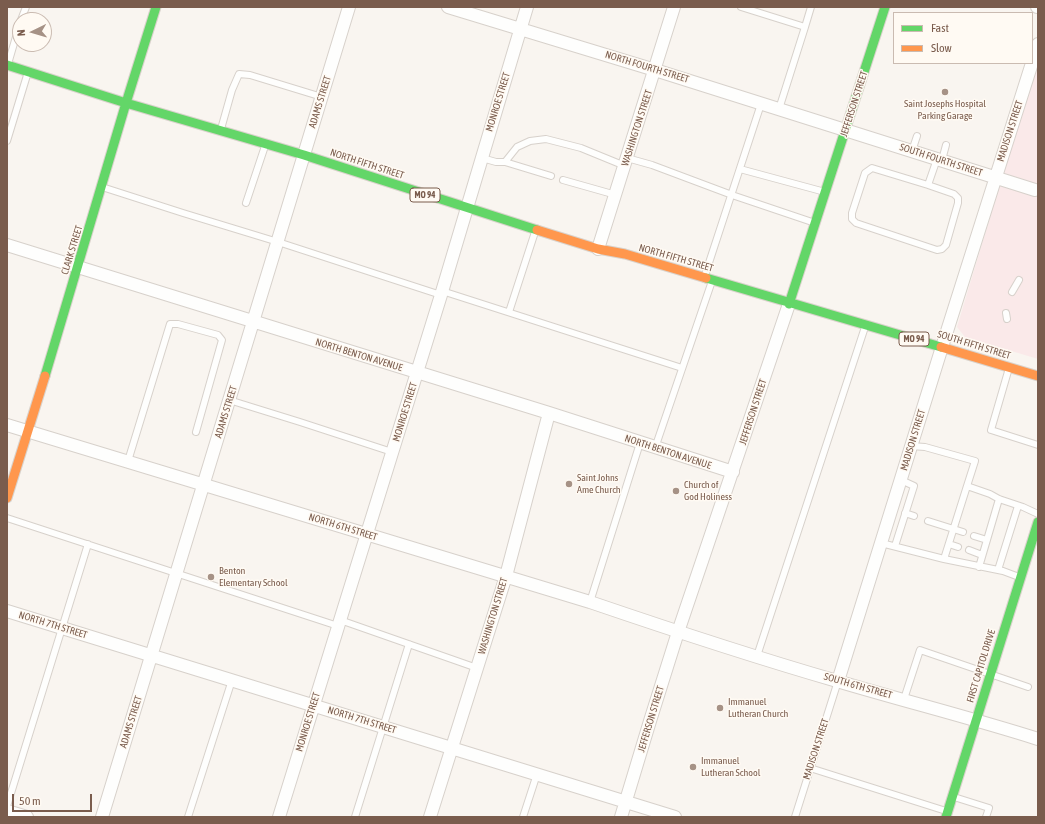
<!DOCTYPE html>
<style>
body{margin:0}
#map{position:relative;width:1045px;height:824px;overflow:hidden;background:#f9f5f0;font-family:"Asap Condensed",sans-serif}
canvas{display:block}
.frame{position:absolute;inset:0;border:8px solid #7a5c4d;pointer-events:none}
.legend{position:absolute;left:893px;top:12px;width:140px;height:52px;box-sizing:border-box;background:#fffaf3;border:1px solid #cabbb1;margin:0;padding:5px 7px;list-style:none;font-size:12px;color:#7a5c4d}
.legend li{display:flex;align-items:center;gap:8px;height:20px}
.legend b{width:20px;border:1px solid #cabbb1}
.north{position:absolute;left:12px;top:12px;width:40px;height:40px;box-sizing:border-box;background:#fffaf3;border:1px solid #cabbb1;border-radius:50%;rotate:265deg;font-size:11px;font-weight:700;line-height:16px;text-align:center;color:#7a5c4d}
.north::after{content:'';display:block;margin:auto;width:14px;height:18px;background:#a69286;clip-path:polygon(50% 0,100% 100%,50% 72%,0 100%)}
.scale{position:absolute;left:12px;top:794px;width:80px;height:18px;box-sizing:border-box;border:2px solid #7a5c4d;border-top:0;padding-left:5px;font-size:12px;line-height:14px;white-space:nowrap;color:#7a5c4d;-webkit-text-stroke:3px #fffaf3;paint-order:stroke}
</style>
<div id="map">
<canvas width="1045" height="824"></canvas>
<div class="frame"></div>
<ul class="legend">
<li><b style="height:5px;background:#63d668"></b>Fast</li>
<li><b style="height:5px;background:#ff974d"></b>Slow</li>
</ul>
<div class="north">N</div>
<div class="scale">50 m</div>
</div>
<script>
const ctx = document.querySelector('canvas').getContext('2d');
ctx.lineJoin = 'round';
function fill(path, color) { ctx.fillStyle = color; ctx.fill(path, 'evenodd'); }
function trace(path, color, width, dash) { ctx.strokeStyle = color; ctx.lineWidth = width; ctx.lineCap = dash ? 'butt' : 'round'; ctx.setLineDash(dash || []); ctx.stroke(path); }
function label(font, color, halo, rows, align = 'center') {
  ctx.font = font + ' "Asap Condensed",sans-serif'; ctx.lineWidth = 3; ctx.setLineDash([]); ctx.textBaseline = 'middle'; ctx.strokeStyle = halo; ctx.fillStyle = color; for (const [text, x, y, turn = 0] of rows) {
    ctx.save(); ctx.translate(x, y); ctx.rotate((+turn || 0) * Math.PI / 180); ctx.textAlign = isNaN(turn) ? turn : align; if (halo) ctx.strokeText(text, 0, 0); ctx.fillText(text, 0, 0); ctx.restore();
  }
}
const medical = new Path2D(`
 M1038,57V359L965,337L957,327Z`);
const lane = new Path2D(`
 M741,7L805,27L779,109
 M21,20L26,7
 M805,27L811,7
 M8,64L20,23
 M221,129L232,90L239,74L250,75L322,97
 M7,141L28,72
 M912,151L917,136
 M482,158L496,162H505L517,147L530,141L546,139L581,148L625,166
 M627,158L652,165L732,195L815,223
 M942,160L946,145
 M505,162L551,176
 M740,169L825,192
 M563,180L616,195
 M928,185L872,168L865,173L852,213V219L856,223L937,250L942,249L946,245L958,203V198L954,194L928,185L937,159
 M102,187L183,213L278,242L441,295
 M246,203L265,146
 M705,275L761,104
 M442,291L682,368
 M1012,292L1019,280
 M509,312L535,232
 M1006,313L1007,319
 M1009,368L991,430L1038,445
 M229,400L300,422L392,452
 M911,446L925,447L975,461L967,486
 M655,448L712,281
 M128,461L170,324H178L218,335L222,340L196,432
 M905,513L914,516
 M7,518L338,626
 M928,521L963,532
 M974,536L987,540
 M881,543L944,559L1003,571L1019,577
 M949,544L958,547
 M895,546L914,486L901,480
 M969,550L982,555
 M944,559L967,486L990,494L999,499L1023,507L1038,514
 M979,567L999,499
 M998,570L1018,506
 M590,602L640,443
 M340,620L477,668
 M757,656L865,327
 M904,699L920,650L1028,687
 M810,768L946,811
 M954,797L989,808L986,817
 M7,806L88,544
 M188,817L232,680
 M355,817L409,644
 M523,817L537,774
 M795,817L838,681`);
const street = new Path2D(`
 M448,7L655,70L1035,190
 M1037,7H1038
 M1032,63L1038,44
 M7,245L549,413L733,472
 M598,249L674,7
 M7,425L590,602C672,630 754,657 837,681C904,701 972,718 1038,739
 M7,611L675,817
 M838,681L942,347L1032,63
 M7,811L27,817
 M102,817L349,7
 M279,817L441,295L527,7
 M430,817L506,576L549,413
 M621,817L650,721L678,632L789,304`);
const fast = new Path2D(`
 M156,7L126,103L304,155L537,230
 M7,65L126,103L45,376
 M706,278L941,347
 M789,304L885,7
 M946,817L1038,522`);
const slow = new Path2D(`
 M537,230L598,249L625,254L706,278
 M941,347L1038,376
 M7,498L45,376`);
const markers = [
 [945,92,4,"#a69286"],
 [569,484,4,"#a69286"],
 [676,491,4,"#a69286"],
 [211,577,4,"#a69286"],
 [720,708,4,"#a69286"],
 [693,767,4,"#a69286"]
];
const shields = [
 [425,195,30],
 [914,339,30]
];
const shieldNames = [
 ["MO 94",425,195],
 ["MO 94",914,339]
];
const streetNames = [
 ["NORTH FOURTH STREET",647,67,17],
 ["ADAMS STREET",320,102,-73],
 ["MONROE STREET",498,102,-73],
 ["JEFFERSON STREET",854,104,-72],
 ["WASHINGTON STREET",637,128,-72],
 ["MADISON STREET",1010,131,-72],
 ["SOUTH FOURTH STREET",941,160,18],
 ["NORTH FIFTH STREET",367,164,18],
 ["CLARK STREET",72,250,-73],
 ["NORTH FIFTH STREET",676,258,16],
 ["SOUTH FIFTH STREET",974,345,17],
 ["NORTH BENTON AVENUE",359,355,17],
 ["ADAMS STREET",226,412,-73],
 ["MONROE STREET",405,412,-73],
 ["JEFFERSON STREET",753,412,-72],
 ["MADISON STREET",913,440,-73],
 ["NORTH BENTON AVENUE",668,452,18],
 ["NORTH 6TH STREET",343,527,17],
 ["WASHINGTON STREET",493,616,-73],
 ["NORTH 7TH STREET",53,625,17],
 ["FIRST CAPITOL DRIVE",981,666,-73],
 ["SOUTH 6TH STREET",858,686,16],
 ["JEFFERSON STREET",651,719,-73],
 ["NORTH 7TH STREET",362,720,17],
 ["ADAMS STREET",131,722,-73],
 ["MONROE STREET",308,722,-73],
 ["MADISON STREET",816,749,-72]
];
const poiNames = [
 ["Saint Josephs Hospital",945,104,"center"],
 ["Parking Garage",945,116,"center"],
 ["Saint Johns",577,478],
 ["Ame Church",577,490],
 ["Church of",684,485],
 ["God Holiness",684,497],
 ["Benton",219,571],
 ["Elementary School",219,583],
 ["Immanuel",728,702],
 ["Lutheran Church",728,714],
 ["Immanuel",701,761],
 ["Lutheran School",701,773]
];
fill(medical, '#fae9e9');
trace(lane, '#d7d1cb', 8);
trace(street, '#d7d1cb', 14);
trace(fast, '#d9d2cb', 11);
trace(slow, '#d9d2cb', 11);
trace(lane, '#fefefd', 6);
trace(street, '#fefefd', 12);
trace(fast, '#63d668', 9);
trace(slow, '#ff974d', 9);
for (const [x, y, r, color] of markers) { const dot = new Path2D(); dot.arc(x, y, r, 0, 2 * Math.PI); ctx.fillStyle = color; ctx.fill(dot); trace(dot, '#fffaf3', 1.5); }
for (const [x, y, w] of shields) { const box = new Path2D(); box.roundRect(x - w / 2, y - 7, w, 14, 3); ctx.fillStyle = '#fffaf3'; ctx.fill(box); trace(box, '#7a5c4d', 1); }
label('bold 9px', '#7a5c4d', null, shieldNames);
label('10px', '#7a5c4d', '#fffaf3', streetNames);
label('10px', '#7a5c4d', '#fffaf3', poiNames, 'left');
</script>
